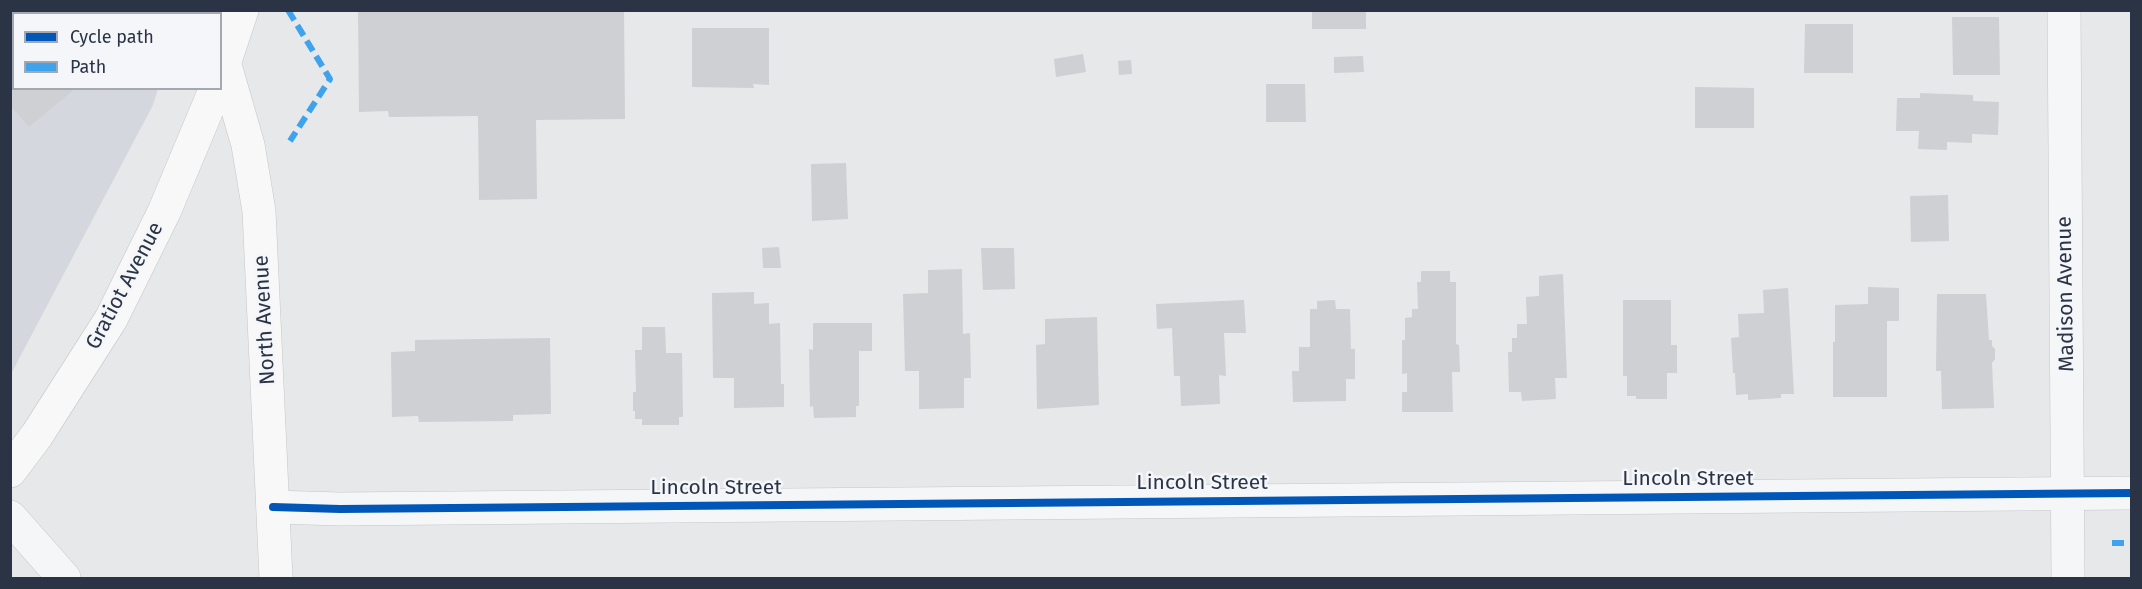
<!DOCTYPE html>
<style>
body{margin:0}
#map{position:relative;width:2142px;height:589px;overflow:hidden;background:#e6e8ea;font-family:"Fira Sans",sans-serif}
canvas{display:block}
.frame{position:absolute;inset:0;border:12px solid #2b3445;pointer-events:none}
.legend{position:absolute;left:12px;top:12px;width:210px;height:78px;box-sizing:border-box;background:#f4f6f9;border:2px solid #a4a8b1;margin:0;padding:8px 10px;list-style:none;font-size:18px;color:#2b3445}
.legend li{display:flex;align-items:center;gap:12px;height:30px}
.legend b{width:30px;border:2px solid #a4a8b1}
</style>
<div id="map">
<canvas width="2142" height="589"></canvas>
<div class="frame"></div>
<ul class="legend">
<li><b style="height:8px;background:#0057b8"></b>Cycle path</li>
<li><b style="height:8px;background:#3ea3ec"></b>Path</li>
</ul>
</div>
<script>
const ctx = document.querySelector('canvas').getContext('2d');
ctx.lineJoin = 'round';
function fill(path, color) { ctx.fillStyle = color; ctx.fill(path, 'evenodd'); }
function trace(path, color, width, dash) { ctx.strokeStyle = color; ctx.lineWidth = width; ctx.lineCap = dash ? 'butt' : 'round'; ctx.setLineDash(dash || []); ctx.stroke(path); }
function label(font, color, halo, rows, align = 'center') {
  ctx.font = font + ' "Fira Sans",sans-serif'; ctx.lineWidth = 5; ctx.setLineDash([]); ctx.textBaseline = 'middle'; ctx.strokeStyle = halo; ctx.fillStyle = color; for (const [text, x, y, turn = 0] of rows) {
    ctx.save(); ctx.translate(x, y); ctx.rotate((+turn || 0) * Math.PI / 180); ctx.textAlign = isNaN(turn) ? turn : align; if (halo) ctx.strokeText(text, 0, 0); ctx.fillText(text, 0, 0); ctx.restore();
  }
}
const built = new Path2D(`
 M11,11H182L181,14H14V88L158,89L153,105L11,374Z`);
const building = new Path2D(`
 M10,10H162L164,14H14V88H76L29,127L10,105Z
 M358,10H624L625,119L536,120L537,199L479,200L478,116L389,117L388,111L359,112Z
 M1312,10H1366V29H1312Z
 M1952,17H1999L2000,75H1953Z
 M1805,24H1853V73H1804Z
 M692,28H769V85L753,84L754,88L692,87Z
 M1083,54L1086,72L1056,77L1054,59Z
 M1363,56L1364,72L1334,73V57Z
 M1131,60L1132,74L1119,75L1118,61Z
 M1266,84H1305L1306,122H1266Z
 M1695,87L1754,88V128H1695Z
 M1920,93L1973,95V101L1999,102L1998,135L1972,134V143L1947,142V150L1918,149L1919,131H1896L1897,98H1920Z
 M846,163L848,219L812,221L811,164Z
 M1948,195L1949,241L1911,242L1910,196Z
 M779,247L781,268H763L762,248Z
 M981,248H1014L1015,289L983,290Z
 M962,269L963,334L970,333L971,378H964V408L919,409V371H905L903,294L928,293V270Z
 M1421,271H1450V282H1456V344L1459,345L1460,372H1452L1453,412H1402V392H1407V373L1402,374V340H1405V318L1412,317V309H1418L1417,282H1421Z
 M1563,274L1567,378H1555L1556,399L1522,401L1521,392H1509L1508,352H1512V338H1517V324H1527L1526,297L1539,296V276Z
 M1868,287L1899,288V321H1887V397H1833V342H1835V305L1868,304Z
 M1788,288L1794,394H1781V398L1748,400V394L1736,395L1735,373H1733L1731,338L1739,337L1738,314L1764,313L1763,290Z
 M754,292V304L769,303V324L780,323L781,384H784V407L734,408V378H713L712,293Z
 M1937,294H1986L1989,340H1992V346L1995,349V359L1992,363L1994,408L1942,409L1941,371H1936Z
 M1244,300L1246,333H1224L1226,376L1219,375L1220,404L1181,406L1180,376H1174L1172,328L1157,329L1156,304Z
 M1335,300L1336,309H1350L1351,349H1355V379H1346V401L1293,402L1292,371H1299V347H1310V309H1317V301Z
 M1623,300H1671V345H1677V373H1667V399H1636V396H1627V376H1623Z
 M1097,317L1099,405L1037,409L1036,345L1045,344V319Z
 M813,323H872V351H859V406H856V417L814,418L813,406L810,407L809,349L813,350Z
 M642,327H665L666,353H682L683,417H679V425H642V419H635V411H633V392H636L635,350H642Z
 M550,338L551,414L513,415V421L419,422L418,416L392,417L391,352L415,351V340Z`);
const street = new Path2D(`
 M2064,10L2068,578
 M273,507L340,509L2132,493
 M10,517L64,578`);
const secondary = new Path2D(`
 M210,10L211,14
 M220,48L248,145L259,211L276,578`);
const primary = new Path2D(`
 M220,76L242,10
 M10,471L37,435L111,319L164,212L216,88`);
const quiet = new Path2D(`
 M288,10L330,79L290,141
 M2112,543H2132`);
const cycleway = new Path2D(`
 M273,507L340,509L2132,493`);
const streetNames = [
 ["Gratiot Avenue",125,286,-62],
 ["Madison Avenue",2066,294,-91],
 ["North Avenue",265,320,-93],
 ["Lincoln Street",1688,479],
 ["Lincoln Street",1202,483],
 ["Lincoln Street",716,488]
];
fill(built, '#d4d7dd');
fill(building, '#ced0d3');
trace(street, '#c4c6c8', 34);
trace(secondary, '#c4c6c8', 34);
trace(primary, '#c2c5c8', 34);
trace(street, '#f5f6f7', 33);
trace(secondary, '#f8f8f8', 33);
trace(primary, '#f8f8f8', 33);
trace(quiet, '#3ea3ec', 6, [12, 6]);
trace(cycleway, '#0057b8', 8);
label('21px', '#2b3445', '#f4f6f9', streetNames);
</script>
